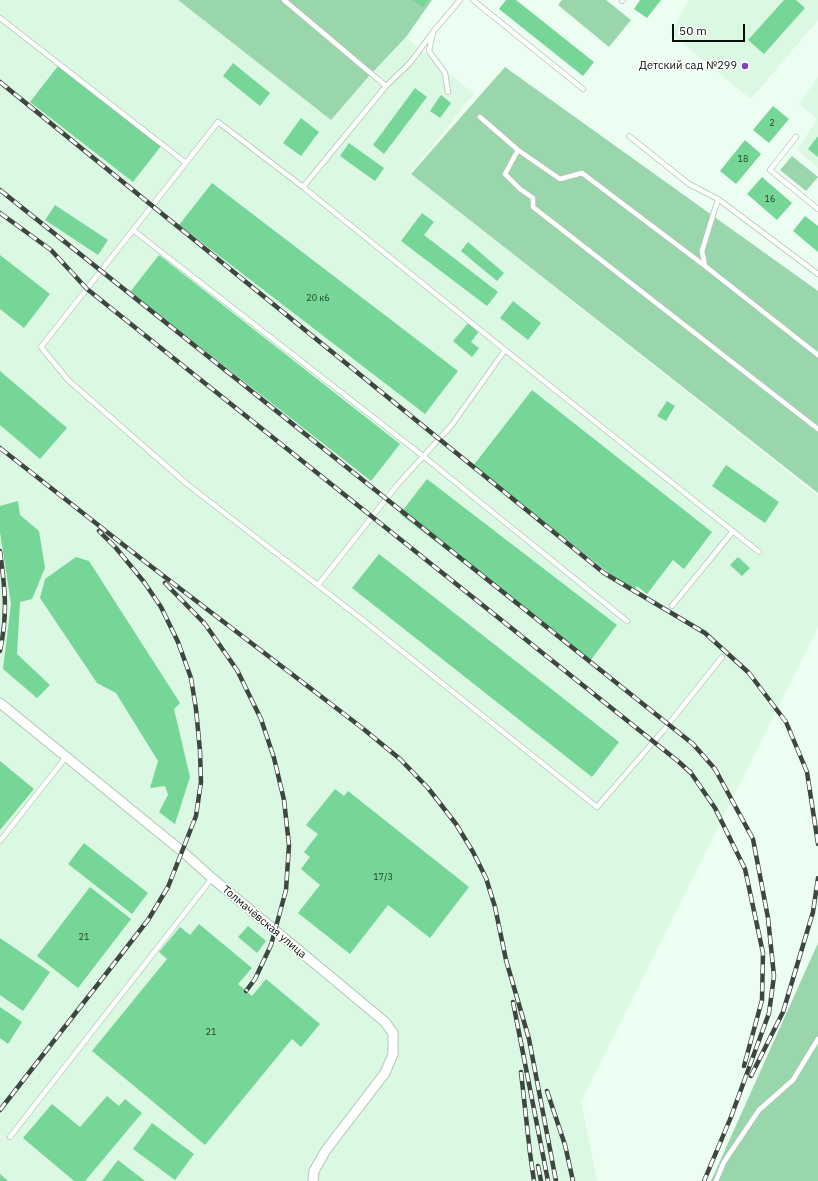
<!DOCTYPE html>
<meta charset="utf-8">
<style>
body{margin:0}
#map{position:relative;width:818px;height:1181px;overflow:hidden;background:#ecfef1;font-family:"IBM Plex Sans",sans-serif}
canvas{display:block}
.scale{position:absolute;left:672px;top:24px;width:73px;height:18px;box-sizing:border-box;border:2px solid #080f0a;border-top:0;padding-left:5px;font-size:12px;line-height:14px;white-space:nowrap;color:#080f0a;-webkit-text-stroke:3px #fff;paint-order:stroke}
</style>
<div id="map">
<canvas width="818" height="1181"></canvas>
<div class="scale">50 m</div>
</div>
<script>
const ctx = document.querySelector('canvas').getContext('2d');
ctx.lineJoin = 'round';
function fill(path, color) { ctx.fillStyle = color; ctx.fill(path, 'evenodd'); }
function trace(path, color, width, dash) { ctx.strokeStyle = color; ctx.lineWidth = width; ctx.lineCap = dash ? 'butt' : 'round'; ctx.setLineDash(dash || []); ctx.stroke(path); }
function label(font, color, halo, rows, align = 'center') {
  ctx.font = font + ' "IBM Plex Sans",sans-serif'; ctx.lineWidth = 3; ctx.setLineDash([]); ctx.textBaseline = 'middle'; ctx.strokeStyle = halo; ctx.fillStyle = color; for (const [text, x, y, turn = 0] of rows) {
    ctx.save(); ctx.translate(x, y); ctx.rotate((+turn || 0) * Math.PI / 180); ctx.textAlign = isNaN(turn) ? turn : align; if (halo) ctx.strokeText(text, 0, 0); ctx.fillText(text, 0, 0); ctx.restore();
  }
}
const built = new Path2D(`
 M0,0H178L331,120L369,76L406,37L474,94L410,173L818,496V627L581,1101L597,1181H0Z
 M689,0H818V20L751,99L670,33Z
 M818,77V168L797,150L817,119L799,104Z`);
const green = new Path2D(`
 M178,0H432L406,37L369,76L331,120Z
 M562,0H606L631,20L609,47L558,5Z
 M505,67L818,291V493L411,174Z
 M792,156L818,177L806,191L780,170Z
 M818,943V1181H711Z`);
const building = new Path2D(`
 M412,0H428L423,7Z
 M506,0H516L594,62L583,76L499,9Z
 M640,0H661L647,18L634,9Z
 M784,0H796L805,8L764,54L748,40Z
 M233,63L270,93L260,106L223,76Z
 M58,66L161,146L133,182L30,102Z
 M415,88L427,97L384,154L373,145Z
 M441,95L451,103L440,118L430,111Z
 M773,106L789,119L769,143L753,130Z
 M301,118L319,132L301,156L283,143Z
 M818,136V157L808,149Z
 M745,140L761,154L736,184L720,171Z
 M349,143L384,168L375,181L340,156Z
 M762,177L792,203L777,220L747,194Z
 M212,183L458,371L425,414L179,225Z
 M55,205L108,240L98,255L45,220Z
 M422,213L434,222L424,235L498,292L487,306L401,241Z
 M805,216L818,226V252L793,231Z
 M468,242L504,273L497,281L461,251Z
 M0,255L50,294L24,328L0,309Z
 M159,255L400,444L371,481L130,292Z
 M513,301L541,323L528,340L500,318Z
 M469,322L480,330L471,342L479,348L472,357L453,341Z
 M0,371L67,428L40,459L0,425Z
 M532,390L712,532L684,569L673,560L647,594L637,586L633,592L473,466Z
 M667,401L675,406L666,421L657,416Z
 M726,465L779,502L765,523L712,486Z
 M427,479L617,625L590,661L400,514Z
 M18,501L20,515L39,531L45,568L32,599L20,602L17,654L50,685L37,698L3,669L11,604L0,532V506Z
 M379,554L619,742L592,777L352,588Z
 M76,557L89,561L180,703L174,709L190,777L175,824L159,812L168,795L165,786L150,788L158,761L116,693L97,683L40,598L45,579Z
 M738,557L750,568L742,576L730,565Z
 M0,761L34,789L0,830Z
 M335,789L344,796L348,791L469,887L430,938L388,905L350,954L298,913L320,885L301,869L310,857L304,852L318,834L306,825Z
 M84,843L148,893L132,914L68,864Z
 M90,887L131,919L78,988L37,956Z
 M199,924L252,968L238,984L246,991L252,996L266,979L320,1024L301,1047L292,1039L205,1145L92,1051L167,959L159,952L180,927L190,935Z
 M248,926L266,941L257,953L238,937Z
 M0,938L50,972L23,1011L0,995Z
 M0,1007L22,1022L8,1044L0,1038Z
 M107,1096L119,1106L125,1099L142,1113L85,1181H74L23,1138L52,1104L80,1127Z
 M152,1123L194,1154L175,1180L133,1149Z
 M118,1160L145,1181H102Z
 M0,1174L8,1181H0Z`);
const service = new Path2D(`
 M284,0L386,86
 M473,0L583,89
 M622,1L623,0
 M0,18L186,163
 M433,32L410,63L386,86L303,187L218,122L41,347L68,380L187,484L364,621L597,807L663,731L722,657
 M448,92L445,73L429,51L433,32L460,0
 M480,117L518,150L560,179L582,173L705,266
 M629,136L689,184L718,199L818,274
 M796,137L770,170L818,209
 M518,150L505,174L520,189L533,198V207L818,429
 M303,187L505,350L451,426L398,484L318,585
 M718,199L702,251L705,266L818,355
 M133,230L423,456L627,621
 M505,350L759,552
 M672,606L733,531
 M0,841L66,757
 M10,1137L212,878
 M716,1181L724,1162L759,1110L793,1080L818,1039`);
const minor = new Path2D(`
 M0,703L183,852L212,878L385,1022L393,1033V1054L385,1073L326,1150L314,1171L313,1181`);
const rail = new Path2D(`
 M0,82L604,573L705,633L749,673L786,722L807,772L818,844
 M0,190L693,744L715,769L753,839L768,918L774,976L769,1013L731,1117L704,1181
 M0,213L51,250L87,289L679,762L691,773L715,808L745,869L763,953L762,1000L744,1066
 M0,448L144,561L361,727L400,759L428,788L456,824L473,852L486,878L495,907L506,960L529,1039L556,1181
 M0,551C5,588 8,614 0,651
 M165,583L205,624L237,670L261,719L274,758L284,800L289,845L286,890L271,945L255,979L246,991
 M513,1002L548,1181
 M521,1072L530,1153L534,1181
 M751,1076L783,1012L813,912L818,878
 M547,1091L565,1145L573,1181
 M0,1110L148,920L168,887L196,816L201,782L200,751L196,709L191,678L178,642L161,607L144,582L116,548L99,531
 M538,1166L541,1181`);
const markers = [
 [745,66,4,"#7e43b9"]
];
const numberNames = [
 ["2",772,123],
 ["18",743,159],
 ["16",770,199],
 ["20 к6",318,298],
 ["17/3",383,877],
 ["21",84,937],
 ["21",211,1032]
];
const poiNames = [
 ["Детский сад №299",737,66]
];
const streetNames = [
 ["Толмачёвская улица",264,922,40]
];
fill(built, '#dbf8e3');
fill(green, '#9ad6ac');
fill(building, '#76d697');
trace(service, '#b1c6b7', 6);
trace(minor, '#b1c6b7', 11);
trace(service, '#fff', 4.5);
trace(minor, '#fff', 9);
trace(rail, '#3d4740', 4.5);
trace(rail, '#fff', 3, [9]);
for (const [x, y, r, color] of markers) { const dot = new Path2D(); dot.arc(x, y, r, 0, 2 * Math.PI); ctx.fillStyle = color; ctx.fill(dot); trace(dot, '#fff', 1.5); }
label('9px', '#24412d', null, numberNames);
label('11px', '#080f0a', '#fff', poiNames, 'right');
label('11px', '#080f0a', '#fff', streetNames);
</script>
